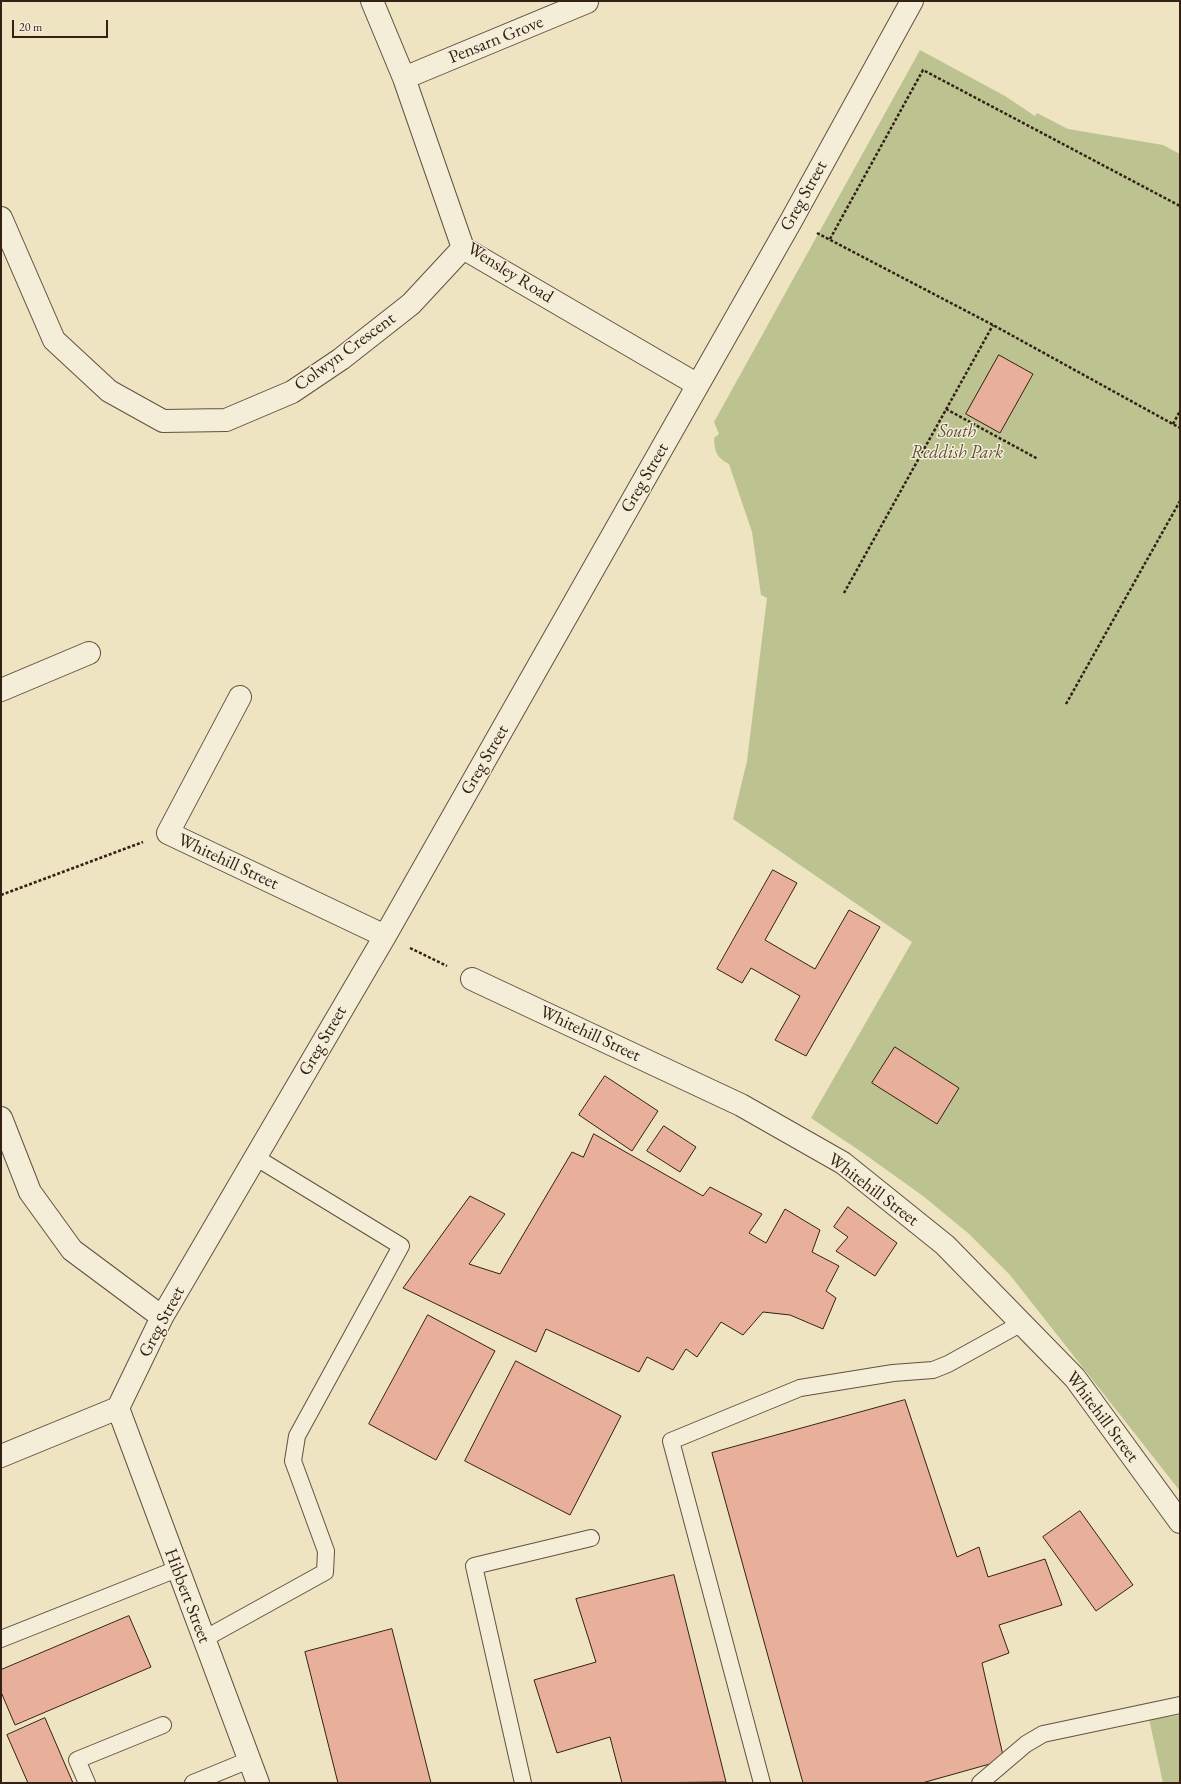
<!DOCTYPE html>
<style>
body{margin:0}
#map{position:relative;width:1181px;height:1784px;overflow:hidden;background:#eee4c1;font-family:"EB Garamond",serif}
canvas{display:block}
.frame{position:absolute;inset:0;border:2px solid #352016;pointer-events:none}
.scale{position:absolute;left:12px;top:20px;width:96px;height:18px;box-sizing:border-box;border:2px solid #352016;border-top:0;padding-left:5px;font-size:12px;line-height:14px;white-space:nowrap;color:#352016;-webkit-text-stroke:3px #f4edd7;paint-order:stroke}
</style>
<div id="map">
<canvas width="1181" height="1784"></canvas>
<div class="frame"></div>
<div class="scale">20 m</div>
</div>
<script>
const ctx = document.querySelector('canvas').getContext('2d');
ctx.lineJoin = 'round';
function fill(path, color) { ctx.fillStyle = color; ctx.fill(path, 'evenodd'); }
function trace(path, color, width, dash) { ctx.strokeStyle = color; ctx.lineWidth = width; ctx.lineCap = dash ? 'butt' : 'round'; ctx.setLineDash(dash || []); ctx.stroke(path); }
function label(font, color, halo, rows, align = 'center') {
  ctx.font = font + ' "EB Garamond",serif'; ctx.lineWidth = 3; ctx.setLineDash([]); ctx.textBaseline = 'middle'; ctx.strokeStyle = halo; ctx.fillStyle = color; for (const [text, x, y, turn = 0] of rows) {
    ctx.save(); ctx.translate(x, y); ctx.rotate((+turn || 0) * Math.PI / 180); ctx.textAlign = isNaN(turn) ? turn : align; if (halo) ctx.strokeText(text, 0, 0); ctx.fillText(text, 0, 0); ctx.restore();
  }
}
const green = new Path2D(`
 M920,50L1005,96L1035,116L1037,113L1068,129L1163,145L1180,154V1491L1010,1275L968,1233L923,1196L863,1153L811,1118L912,942L733,819L747,761L767,598L761,595L752,532L729,464C716,457 715,452 714,438L719,434L714,422Z
 M1180,1715V1783H1163L1149,1719Z`);
const building = new Path2D(`
 M999,355L1033,374L1000,433L966,414Z
 M773,870L797,883L765,940L815,969L849,910L880,927L806,1056L775,1040L800,996L751,968L742,983L717,969Z
 M895,1047L959,1088L937,1124L872,1083Z
 M605,1076L658,1111L632,1151L579,1115Z
 M664,1126L696,1147L680,1172L647,1151Z
 M594,1134L703,1196L710,1187L762,1214L749,1233L766,1243L785,1209L820,1230L812,1252L839,1266L826,1291L836,1298L823,1329L790,1315L763,1312L743,1335L721,1322L697,1357L686,1349L673,1370L647,1357L639,1372L546,1329L536,1352L403,1288L470,1196L505,1214L469,1264L500,1274L572,1152L583,1157Z
 M848,1207L897,1243L875,1276L836,1251L848,1237L834,1227Z
 M428,1315L495,1351L436,1460L369,1424Z
 M516,1361L621,1416L570,1515L465,1461Z
 M905,1400L957,1557L979,1547L988,1577L1045,1559L1062,1605L999,1625L1009,1653L982,1663L1004,1760L922,1783H803L712,1453Z
 M1080,1511L1133,1585L1096,1611L1043,1537Z
 M674,1575L726,1782L622,1783L610,1737L557,1753L534,1680L596,1662L576,1599Z
 M129,1616L151,1667L15,1725L1,1692V1670Z
 M392,1629L431,1783H338L305,1652Z
 M45,1718L73,1783H28L7,1735Z`);
const path = new Path2D(`
 M817,233L993,325L1180,428
 M830,239L923,70L1180,206
 M946,409L1038,459
 M1173,424L1180,411
 M844,593L993,325
 M1066,704L1180,501
 M1,895L143,842
 M410,948L447,966`);
const lane = new Path2D(`
 M1,1639L177,1569
 M204,1639L325,1572L326,1551L293,1461L297,1436L401,1246L255,1157
 M87,1783L77,1760L163,1725
 M193,1783L249,1760
 M523,1783L474,1566L591,1538
 M762,1783L671,1441L800,1388L893,1373L933,1370L948,1364L1022,1323
 M980,1783L1026,1744L1043,1734L1180,1705`);
const street = new Path2D(`
 M372,1L404,78L463,248L698,385
 M404,78L587,2
 M1,218L54,340L109,391L163,421L226,420L292,392L341,359L411,304L463,248
 M1,690L89,653
 M240,697L168,833L385,936
 M472,979L741,1105L843,1163L945,1245L1075,1378L1180,1522
 M1,1118L30,1192L72,1250L162,1317
 M118,1408L258,1783
 M1,1456L118,1408L162,1317L385,936L791,221L912,1`);
const streetNames = [
 ["Pensarn Grove",496,40,-22],
 ["Greg Street",804,196,-61],
 ["Wensley Road",510,273,32],
 ["Colwyn Crescent",345,352,-36],
 ["Greg Street",645,478,-60],
 ["Greg Street",485,760,-60],
 ["Whitehill Street",228,862,25],
 ["Whitehill Street",590,1034,25],
 ["Greg Street",323,1041,-60],
 ["Whitehill Street",873,1190,37],
 ["Greg Street",162,1322,-62],
 ["Whitehill Street",1102,1417,53],
 ["Hibbert Street",187,1596,69]
];
const parkNames = [
 ["South",957,432],
 ["Reddish Park",957,453]
];
fill(green, '#bcc390');
fill(building, '#e8af9a');
trace(building, '#352016', 1);
trace(lane, '#635141', 18);
trace(street, '#635141', 24);
trace(path, '#352016', 2.5, [3, 2]);
trace(lane, '#f4edd7', 16);
trace(street, '#f4edd7', 22);
label('18px', '#352016', '#f4edd7', streetNames);
label('italic 18px', '#5e513b', '#f4edd7', parkNames);
</script>
